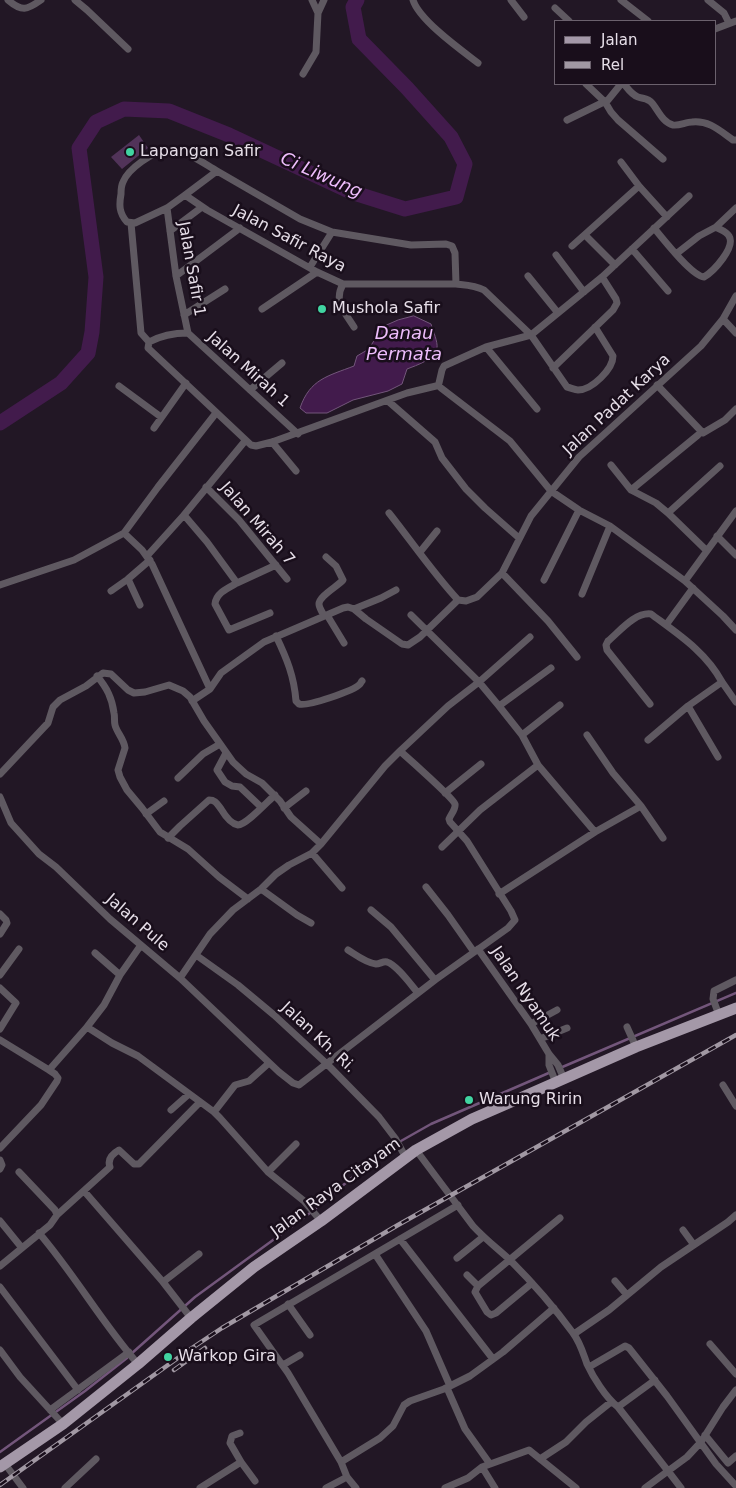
<!DOCTYPE html>
<style>
body{margin:0}
#map{position:relative;width:736px;height:1488px;overflow:hidden;background:#221725;font-family:"DejaVu Sans",sans-serif}
canvas{display:block}
.legend{position:absolute;left:554px;top:20px;width:162px;height:65px;box-sizing:border-box;background:#190e1b;border:1px solid #6b616d;margin:0;padding:6px 9px;list-style:none;font-size:15px;color:#e6dee8}
.legend li{display:flex;align-items:center;gap:10px;height:25px}
.legend b{width:25px;border:1px solid #6b616d}
</style>
<div id="map">
<canvas width="736" height="1488"></canvas>
<ul class="legend">
<li><b style="height:6px;background:#a498a8"></b>Jalan</li>
<li><b style="height:6px;background:#a198a3"></b>Rel</li>
</ul>
</div>
<script>
const ctx = document.querySelector('canvas').getContext('2d');
ctx.lineJoin = 'round';
function fill(path, color) { ctx.fillStyle = color; ctx.fill(path, 'evenodd'); }
function trace(path, color, width, dash) { ctx.strokeStyle = color; ctx.lineWidth = width; ctx.lineCap = dash ? 'butt' : 'round'; ctx.setLineDash(dash || []); ctx.stroke(path); }
function label(font, color, halo, rows, align = 'center') {
  ctx.font = font + ' "DejaVu Sans",sans-serif'; ctx.lineWidth = 5; ctx.setLineDash([]); ctx.textBaseline = 'middle'; ctx.strokeStyle = halo; ctx.fillStyle = color; for (const [text, x, y, turn = 0] of rows) {
    ctx.save(); ctx.translate(x, y); ctx.rotate((+turn || 0) * Math.PI / 180); ctx.textAlign = isNaN(turn) ? turn : align; if (halo) ctx.strokeText(text, 0, 0); ctx.fillText(text, 0, 0); ctx.restore();
  }
}
const green = new Path2D(`
 M139,135L148,148L122,169L111,157Z`);
const water = new Path2D(`
 M414,316L431,324C433,331 438,342 437,348C434,360 417,365 407,369L402,384L388,391L353,400L327,413H306L300,408C310,379 328,376 354,366L357,356L369,349L382,327L398,320Z`);
const stream = new Path2D(`
 M560,1068L736,993
 M131,1354L195,1297L310,1213L385,1150L431,1124L551,1072
 M0,1452L85,1391L127,1358`);
const river = new Path2D(`
 M0,423L61,383L88,353L92,332L96,277L79,148L96,122L124,109L169,111L229,135L351,192L405,209L456,197L465,164L451,137L407,88L359,39L353,7L357,0`);
const minor = new Path2D(`
 M8,0C22,12 27,10 41,0
 M75,0L87,10L128,49
 M413,0C419,20 461,50 478,63
 M511,0L524,17
 M621,0L648,21
 M708,0L724,13L729,23
 M555,8L569,21
 M318,13L324,0
 M715,29L736,21
 M303,74L316,52L318,13L312,0
 M586,84L605,102L611,112L618,120L663,159
 M624,84C628,89 632,95 638,97C644,99 648,98 652,103C658,110 663,123 673,125C679,126 686,122 692,122C709,120 720,131 733,140H736
 M567,120L608,100L621,84
 M621,162L639,186L667,217
 M217,171L300,219L332,232L411,245L446,244L452,246L455,253L456,284
 M185,195L217,171C203,163 185,149 168,150C153,151 128,169 123,182C121,186 121,191 121,194C119,205 119,213 127,222L135,223L167,208L185,195L207,210L317,272L343,284H456C466,285 475,285 484,290L531,335L567,387C571,388 575,390 578,390C592,390 613,369 613,356L595,327
 M167,208L176,276L188,333
 M131,223L141,333L149,342L148,348L251,445L256,446L272,442L407,393L436,386
 M654,228C663,239 692,276 704,277C714,271 736,247 729,236C726,231 720,230 716,227
 M170,231L202,207
 M585,235L615,265
 M572,246L639,186
 M632,249L668,291
 M676,254L699,236L716,227L736,208
 M556,255L584,292
 M310,267L332,232
 M176,276L240,228
 M528,276L558,313
 M343,284C333,302 345,312 354,327
 M262,309L317,272
 M184,315L225,289
 M723,319L736,333
 M149,342C162,335 174,333 188,333L298,434
 M486,347L537,409
 M553,368L613,310L617,303L616,299L602,277
 M439,383L442,370L444,366L486,347L531,335L602,277L689,196
 M657,385L703,433L725,420L736,409
 M119,386L161,417
 M441,388L510,441L551,491L579,510L610,526L685,581L723,616L736,630
 M250,390L282,363
 M388,401L435,442L442,458L466,489L485,508L519,538
 M154,428L186,383
 M245,441L184,515L207,542L237,583C228,588 216,593 215,604L229,630L270,613
 M272,442L296,471
 M611,465L631,490L656,503L668,513L706,550
 M206,487L239,520L287,579
 M631,490L698,435
 M389,513C412,542 433,573 458,600
 M668,513L720,466
 M124,533L142,550L152,564L210,689
 M717,536L736,555
 M420,552L437,531
 M147,556L184,515
 M502,573L548,621L577,657
 M128,579L140,605
 M544,580L579,510
 M685,581L736,511
 M237,583L276,565
 M0,585L74,560L124,533L158,487L216,413
 M111,591L128,579L150,560
 M582,594L610,526
 M354,609L381,598L396,590
 M327,615L344,643
 M411,615L479,682L499,706L522,735L538,765L595,832
 M324,616C323,613 319,608 319,604C319,596 338,586 343,580L336,566L326,557
 M666,625L693,588
 M276,636C287,659 294,676 296,701C297,702 298,703 299,704C306,707 354,691 360,684C361,683 361,682 362,681
 M97,676C107,688 112,698 114,713C115,717 114,721 115,725C117,733 124,739 125,748L118,770L120,777L127,790L142,808L160,832L188,849L219,877L248,899
 M722,682L736,702
 M192,701L210,689L221,673L264,642L343,608L348,607L354,609L366,619L402,644L408,645L420,637L458,600L466,601L477,597L502,573L531,516L579,457L701,346L723,319L736,296
 M499,706L551,668
 M688,706L718,757
 M522,735L560,705
 M587,735L613,773L641,806L663,838
 M648,740L688,706L722,682C706,652 678,634 651,614C635,612 620,631 608,641L606,645L607,650L650,704
 M226,753L217,770L225,782L232,786L240,787L261,807
 M0,774L48,723L53,707L60,700L86,686L103,673L111,674L128,690L134,693L145,692L169,685L183,691L190,697L204,721L233,762L246,774L262,783L280,801L291,817L321,844
 M178,778L203,754L220,744
 M445,793L481,764
 M0,797L11,823L39,854L56,867L110,919L180,978L279,1072L293,1083L299,1085L435,980L508,928L515,920L511,911L467,841L450,822L449,819C451,814 456,809 455,804C453,798 408,758 400,751
 M284,808L306,791
 M146,814L164,801
 M168,838L180,826L209,800C216,800 217,804 221,809C224,814 231,824 238,825C246,825 268,801 275,795
 M442,847L480,810L538,765
 M312,853L342,888
 M426,887L448,915L474,952
 M261,889L297,915L311,923
 M499,894L595,832L641,806
 M371,910L391,927L435,980
 M0,914L6,920L7,923L0,934
 M478,949L531,1024L549,1054L558,1065L564,1079
 M348,950C356,955 366,963 376,964C380,964 383,961 387,962C397,965 411,985 418,993
 M95,953L120,975
 M196,955L238,985L274,1015L327,1064L379,1117L395,1138L405,1156
 M0,975L19,949
 M180,978L210,934L233,910L261,889L276,874L289,865L312,853L321,844L385,766L400,751L448,706L479,682L530,637
 M0,988L16,1003L0,1029
 M719,1015L713,999L714,991L736,980
 M531,1024L557,1010
 M87,1027L112,1043L138,1056L214,1112L220,1118L268,1172L304,1201L321,1221
 M627,1027L636,1047
 M540,1039L567,1028
 M0,1040L49,1070L87,1027L104,1005L120,975L141,945
 M549,1054V1065L556,1083
 M723,1085L736,1106
 M171,1110L189,1094
 M214,1112L235,1085L249,1081L269,1063
 M0,1148L41,1105L57,1081L58,1078L55,1074L49,1070
 M416,1150L473,1226C485,1239 498,1249 510,1260C533,1283 554,1307 573,1333C580,1342 583,1353 587,1364C593,1377 606,1398 618,1407L668,1471L687,1457L701,1442L723,1407L736,1390
 M0,1160L2,1165L0,1169
 M268,1172L296,1144
 M84,1191L163,1282
 M57,1215L110,1167C107,1159 112,1154 119,1150L134,1164H139L200,1102
 M0,1221L22,1248
 M683,1230L694,1245
 M39,1233C75,1275 102,1323 138,1364
 M400,1239L493,1359
 M375,1254L426,1331L450,1386
 M457,1258L483,1237
 M0,1266L50,1225L57,1215L55,1210L19,1172
 M467,1275L478,1286
 M615,1281L627,1295
 M532,1283L496,1313L491,1315L487,1312L475,1292L478,1286L560,1218
 M0,1287L78,1390
 M288,1304L310,1335
 M191,1318L163,1282L199,1254
 M574,1334L609,1310L661,1267L728,1222L736,1215
 M710,1344L736,1374
 M0,1350L20,1377L63,1424
 M283,1365L300,1355
 M589,1367L625,1346L629,1348L667,1396L716,1464L736,1486
 M447,1388L465,1429L490,1464
 M618,1407L655,1380
 M50,1410L129,1352
 M705,1435L728,1463L736,1456
 M540,1459L566,1442L586,1422L611,1402
 M241,1462L255,1481
 M341,1462L288,1373L254,1325L458,1205
 M5,1464L23,1488
 M482,1467L495,1488
 M347,1477L356,1488
 M65,1488L96,1459
 M200,1488L241,1462L230,1443L232,1436L240,1433
 M326,1488L347,1477L341,1462L380,1438L393,1426L404,1405L410,1401L444,1389L470,1376L503,1352L554,1308
 M445,1488L468,1478L482,1467L529,1450L576,1488
 M645,1488L668,1471L681,1488`);
const primary = new Path2D(`
 M0,1467L63,1424L138,1364L191,1318L254,1267L321,1221L416,1150L472,1119L518,1099L636,1047L736,1008`);
const rail = new Path2D(`
 M174,1370L205,1348
 M0,1485L189,1350L222,1328L398,1225L736,1035`);
const markers = [
 [130,152,5,"#41d4a1"],
 [322,309,5,"#41d4a1"],
 [469,1100,5,"#41d4a1"],
 [168,1357,5,"#41d4a1"]
];
const poiNames = [
 ["Lapangan Safir",140,152],
 ["Mushola Safir",332,309],
 ["Warung Ririn",479,1100],
 ["Warkop Gira",178,1357]
];
const streetNames = [
 ["Jalan Safir Raya",289,239,28],
 ["Jalan Safir 1",191,269,80],
 ["Jalan Mirah 1",248,370,42],
 ["Jalan Padat Karya",617,405,-43],
 ["Jalan Mirah 7",257,524,49],
 ["Jalan Pule",137,923,41],
 ["Jalan Nyamuk",525,994,56],
 ["Jalan Kh. Ri.",318,1038,43],
 ["Jalan Raya Citayam",336,1188,-36]
];
const waterNames = [
 ["Ci Liwung",321,176,24],
 ["Danau",404,334],
 ["Permata",404,355]
];
fill(green, '#513359');
fill(water, '#421b4c');
trace(water, '#73567b', 1);
trace(stream, '#73567b', 2.5);
trace(river, '#421b4c', 15);
trace(minor, '#5f5961', 7);
trace(primary, '#a498a8', 11);
trace(rail, '#a198a3', 4.5);
trace(rail, '#190e1b', 2.5, [8]);
for (const [x, y, r, color] of markers) { const dot = new Path2D(); dot.arc(x, y, r, 0, 2 * Math.PI); ctx.fillStyle = color; ctx.fill(dot); trace(dot, '#190e1b', 2); }
label('16px', '#e6dee8', '#190e1b', poiNames, 'left');
label('16px', '#e6dee8', '#190e1b', streetNames);
label('italic 18px', '#eebdfc', '#190e1b', waterNames);
</script>
